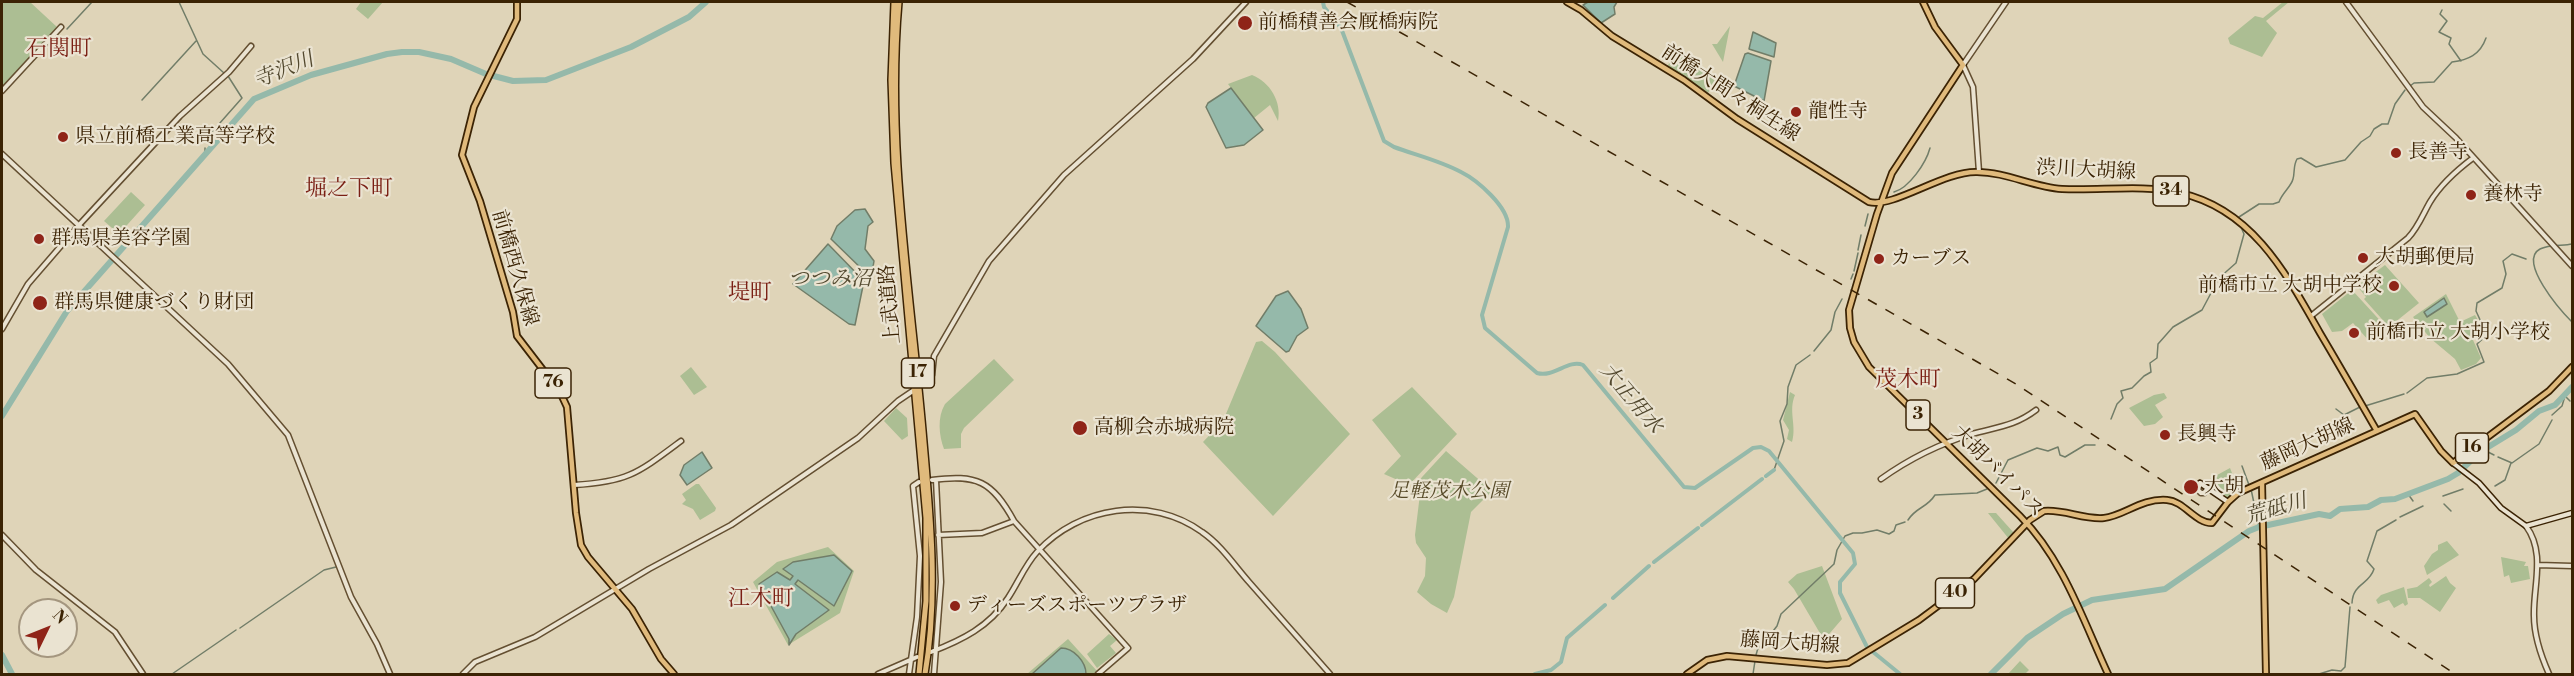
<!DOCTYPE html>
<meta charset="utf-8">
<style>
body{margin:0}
#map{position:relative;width:2574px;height:676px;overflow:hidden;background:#dfd4b8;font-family:"Libre Bodoni",serif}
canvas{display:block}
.frame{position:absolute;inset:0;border:3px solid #3b2304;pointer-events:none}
.north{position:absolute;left:18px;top:598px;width:60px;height:60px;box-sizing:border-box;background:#eae3d1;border:2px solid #a4967f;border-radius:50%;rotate:47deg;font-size:16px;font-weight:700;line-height:24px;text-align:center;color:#3b2304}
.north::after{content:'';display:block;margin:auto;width:21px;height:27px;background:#8f2418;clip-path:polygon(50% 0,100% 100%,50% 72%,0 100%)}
</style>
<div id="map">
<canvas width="2574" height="676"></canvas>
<div class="frame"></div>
<div class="north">N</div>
</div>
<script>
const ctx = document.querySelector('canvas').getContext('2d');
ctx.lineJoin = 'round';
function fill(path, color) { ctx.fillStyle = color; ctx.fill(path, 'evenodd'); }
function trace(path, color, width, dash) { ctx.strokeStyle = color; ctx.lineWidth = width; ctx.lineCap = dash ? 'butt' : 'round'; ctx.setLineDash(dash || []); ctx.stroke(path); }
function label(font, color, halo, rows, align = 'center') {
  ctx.font = font + ' "Libre Bodoni","Noto Serif JP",serif'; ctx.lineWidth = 4.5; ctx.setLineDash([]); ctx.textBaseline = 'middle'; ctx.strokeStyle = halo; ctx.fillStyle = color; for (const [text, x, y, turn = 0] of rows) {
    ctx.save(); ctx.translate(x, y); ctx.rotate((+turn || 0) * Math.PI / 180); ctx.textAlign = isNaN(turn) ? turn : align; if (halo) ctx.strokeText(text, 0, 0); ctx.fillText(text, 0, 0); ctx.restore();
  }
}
const green = new Path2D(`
 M2,2H30L57,27L2,87Z
 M361,2H383L368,19L356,9Z
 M2283,2H2289L2266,21L2277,33L2262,57L2230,44L2228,38L2255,16L2263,18Z
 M1730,26L1723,62L1712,44H1717Z
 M1680,52L1716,81L1708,93L1667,66Z
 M1252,75C1270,82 1282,102 1278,121L1270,105L1254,118L1228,84Z
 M131,192L145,205L119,234L104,221Z
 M2385,265L2419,303L2389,327L2364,299L2366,297L2357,286Z
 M2352,290L2386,327L2375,335L2376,338L2370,342L2353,323L2342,331L2332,332L2322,314Z
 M2446,294L2460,322L2475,315L2484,330L2473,340L2481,358L2476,364L2461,370L2455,359L2430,338L2413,317Z
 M1262,341L1275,352L1350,434L1273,516L1203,442L1223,421L1256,342Z
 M994,359L1014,380L964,428L961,434V448L944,449C939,436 937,417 945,404Z
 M691,367L707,387L694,395L680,376Z
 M1412,387L1457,434L1409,485L1384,474L1401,456L1372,420Z
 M1790,392L1795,395C1788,411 1797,426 1792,442L1787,439L1789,430L1783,420Z
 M2164,393L2167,398L2155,405L2163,417L2155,424L2144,426L2129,408L2154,395Z
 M896,408L907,418L908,436L902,440L884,421Z
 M1446,451L1492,491L1471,512L1454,597L1447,613L1431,604L1417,592L1425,576L1426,558L1416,543L1415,535L1420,494L1411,489Z
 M2230,468L2236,483L2234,487L2237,492L2228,498L2208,483V480Z
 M696,484H699L716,508L715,511L700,520L693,509L682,504L686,500L682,494Z
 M1988,513H1996L2014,533L2009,539Z
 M2447,541L2459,555L2427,575L2424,566L2432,554L2438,550V545Z
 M828,547L854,571L840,613L788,645L753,582L777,562Z
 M2501,557L2526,562L2524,566H2528L2530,579L2511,583L2509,575L2504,577Z
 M1822,566L1842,619L1824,640L1794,589L1788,582L1797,574Z
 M2446,576L2450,583L2456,588L2440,612L2420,598H2408L2407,589L2417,587L2429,578L2432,582L2429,585L2430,587Z
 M2404,587L2408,604L2405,606L2403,603L2394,608L2389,600L2378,604L2376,600L2381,595Z
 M1109,634L1117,640L1110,646L1116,653L1097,668L1087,654Z
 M1068,639L1097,671L1093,674H1027Z
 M2020,661L2029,670L2025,674H2008Z`);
const water = new Path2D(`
 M1588,2H1617L1614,7L1615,14L1601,23L1583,5Z
 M1753,32L1776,43L1774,57L1749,49Z
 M1748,53L1771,61L1764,101L1734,86L1745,54Z
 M1231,88L1263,130L1244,145L1226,148L1206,107L1208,103Z
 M865,209L873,222L868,226L865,249L874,261L873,267L868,275L831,239L837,226L855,210Z
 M828,244L864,281L855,325L849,324L793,284Z
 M1288,291L1301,309L1308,328L1297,336L1289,351L1286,352L1256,326L1276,296Z
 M2444,298L2447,304L2427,317L2424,312Z
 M702,452L712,468L687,485L680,475L684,465Z
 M834,555L852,571L834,606L798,580L795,584L829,610L796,634L789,645V639L759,584L777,572L790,580L793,576L783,569L793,562Z
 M1061,648C1074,648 1086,662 1086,674H1032Z`);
const stream = new Path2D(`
 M179,2L203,54L224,73
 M2442,10L2440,14L2447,21L2439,32L2451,38L2449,44L2461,61
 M67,29L92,2
 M2410,86L2414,83L2434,82L2452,62C2468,60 2480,55 2486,38
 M142,100L196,41
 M204,141L242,98L228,76
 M205,148V155
 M1894,192C1909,188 1926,163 1930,148
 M2239,217L2259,204H2273L2279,202C2282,193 2291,187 2293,179C2295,172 2293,166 2297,159L2301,158L2316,167L2345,160L2361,142L2370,136L2374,129L2382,124H2388L2395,104L2405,90
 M1865,226L1868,214
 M2572,244C2563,246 2549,244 2540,249C2517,261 2561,311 2572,322
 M1858,250L1861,235
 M1854,271L1858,253
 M1851,279L1853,274
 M1814,351L1831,330L1835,312L1842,299
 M2407,393L2427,378L2457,374L2484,362L2477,344L2487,335L2476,311L2477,303L2502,288L2506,274L2503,261L2512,254L2526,259
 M2365,406L2404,394
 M2336,409L2344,415L2360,407
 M2552,415L2562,406L2565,396L2570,401
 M2111,419L2117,404L2123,398L2121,391L2132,388L2144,376L2151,372L2150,363L2157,358L2158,344L2173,327L2202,310L2219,278L2236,263L2244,234L2240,225
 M2484,450L2494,455
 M2498,457L2512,463L2539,444L2552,420
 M2242,466L2249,485
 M1774,470L1784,441L1780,421L1787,404L1788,387L1796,365L1810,355
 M1996,483L2008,460L2037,448L2048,451L2058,447L2060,455L2065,457L2085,445H2095
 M2495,486L2505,480L2511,463
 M2251,489L2259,527
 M2408,494L2413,501
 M2443,496L2463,489
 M2444,504L2451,511
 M2400,517L2423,506
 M1908,520C1916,507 1927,508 1935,495L1977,493L1987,489
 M2352,603C2353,583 2369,585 2374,569L2367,561L2377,531L2396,520
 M240,628L324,570L336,567
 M1756,655L1758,648L1763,644L1777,626L1781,614L1834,564L1837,550L1845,536L1853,533H1862L1877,530L1889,534L1894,531L1896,525L1905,522
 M172,674L236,630
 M1753,674L1755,661
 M2319,674L2332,670L2341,671L2345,667L2350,607`);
const canal = new Path2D(`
 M1323,2L1324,7L1341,28L1384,141L1394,147C1416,155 1441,161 1461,172C1477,180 1509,207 1508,227L1482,315L1485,328L1537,373C1554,378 1568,359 1583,365L1684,487L1695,488L1753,448L1761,447L1769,451L1853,553L1855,564L1840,582V593L1867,647L1900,674
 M1766,476L1774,470
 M1702,525L1762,479
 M1654,562L1698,528
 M1613,598L1649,566
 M1535,674L1551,670L1561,662L1567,638L1605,605`);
const river = new Path2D(`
 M2,416L67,311L254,99L311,75L387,54L402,52H419L451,59L486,74L513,81L546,80L631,47L689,17L706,2
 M2,655L12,674
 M1991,674L2027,638L2063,614L2092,600L2165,589L2249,531L2259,527L2319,514L2330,516L2340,509L2368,507L2381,500L2395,499L2448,479L2458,473L2480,452L2516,430L2539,411L2555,405L2572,387`);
const tertiary = new Path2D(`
 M2346,2L2423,107L2456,138L2572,266
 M2,91L61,27
 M2,154L228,364L288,435L351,597L377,644L390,674
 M1979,172L1973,87L1963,65L2006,2
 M2311,316L2408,238C2418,228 2423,214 2430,202C2441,184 2457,170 2473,158
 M2,329L28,284L79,225L180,116L229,72L251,46
 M1881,479C1909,459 1939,444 1972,434C1997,427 2015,426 2036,410
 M932,480C977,474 992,481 1014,521
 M2200,483L2198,490L2201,493H2204L2208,488
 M574,485C628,482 638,473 681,441
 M2526,526C2546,553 2533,586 2534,616C2534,637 2541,656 2549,674
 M2,535L36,570L115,632L143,674
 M938,535L982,533L1014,521L1128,648L1098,674
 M2538,565L2572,566
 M931,652C962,640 989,627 1008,598C1018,583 1025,565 1037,552C1079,506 1151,495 1202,532C1221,545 1234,565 1249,582C1276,613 1303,643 1330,674
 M463,674L475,662L535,637L649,569L731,525L858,438L898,401L929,380L932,375L934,356L989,261L1064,175L1193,59L1246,2
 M878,674L917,657
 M909,674L917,617L920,556L913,486L919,482
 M934,674L941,582L936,480`);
const secondary = new Path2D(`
 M2453,463L2479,483L2501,508L2526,526L2572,513
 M2200,483L2228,502`);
const primary = new Path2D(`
 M517,2V19L474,107L462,155L480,201L513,312L517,336L560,392L567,407L576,513L581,545L588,557L632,609L661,659L674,674
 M1567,2L1581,10L1612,36L1684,80L1737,119L1869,202C1895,208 1943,171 1977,172C2006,172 2033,187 2062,189C2101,191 2142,184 2180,193C2252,209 2286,273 2320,333C2339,365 2358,398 2377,431
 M1923,2L1935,27L1963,65L1892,173L1877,214L1849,310L1850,328L1854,342L1869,367L2020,516C2063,559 2083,620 2108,674
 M2262,483L2266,674
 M1687,674L1707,660L1727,656L1827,665L1848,663L1919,620L1974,579L2030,520L2044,511C2064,509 2084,520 2104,518C2124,516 2141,498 2167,500C2184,501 2195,523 2212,523L2228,502L2238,493L2415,414L2441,451L2453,463L2549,391L2572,367`);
const trunk = new Path2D(`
 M894,2L891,80L894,163L926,518V601L919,674
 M899,2C886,148 912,297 924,442C931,519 938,599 925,674`);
const rail = new Path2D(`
 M1347,2L2016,384L2455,674`);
const markers = [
 [1245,23,8,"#8f2418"],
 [1796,112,6,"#8f2418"],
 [63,137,6,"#8f2418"],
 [2396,153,6,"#8f2418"],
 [2471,195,6,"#8f2418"],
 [39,239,6,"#8f2418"],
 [2363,258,6,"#8f2418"],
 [1879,259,6,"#8f2418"],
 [2394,286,6,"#8f2418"],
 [40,303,8,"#8f2418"],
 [2354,333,6,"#8f2418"],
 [1080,428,8,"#8f2418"],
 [2165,435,6,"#8f2418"],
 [2191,487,8,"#8f2418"],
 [955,606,6,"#8f2418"]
];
const shields = [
 [2171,191,36],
 [918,373,33],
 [553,383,36],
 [1918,415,24],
 [2472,448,33],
 [1955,593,39]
];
const shieldNames = [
 ["34",2171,191],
 ["17",918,373],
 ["76",553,383],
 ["3",1918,415],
 ["16",2472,448],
 ["40",1955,593]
];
const poiNames = [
 ["前橋積善会厩橋病院",1258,23],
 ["龍性寺",1808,112],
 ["県立前橋工業高等学校",75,137],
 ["長善寺",2408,153],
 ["養林寺",2483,195],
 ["群馬県美容学園",51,239],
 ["大胡郵便局",2375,258],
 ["カーブス",1891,259],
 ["前橋市立 大胡中学校",2382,286,"right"],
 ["群馬県健康づくり財団",54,303],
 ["前橋市立 大胡小学校",2366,333],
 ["高柳会赤城病院",1094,428],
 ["長興寺",2177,435],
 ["大胡",2204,487],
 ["ディーズスポーツプラザ",967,606]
];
const streetNames = [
 ["前橋大間々桐生線",1730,94,33],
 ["渋川大胡線",2086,171,3],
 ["前橋西久保線",514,268,74],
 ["上武道路",891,304,-95],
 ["藤岡大胡線",2308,445,-24],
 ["大胡バイパス",1997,472,45],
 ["藤岡大胡線",1790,644,4]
];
const parkNames = [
 ["足軽茂木公園",1449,492]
];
const waterNames = [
 ["寺沢川",284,71,-22],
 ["つつみ沼",830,280],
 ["大正用水",1630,399,50],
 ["荒砥川",2276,510,-16]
];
const quarterNames = [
 ["石関町",59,50],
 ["堀之下町",349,190],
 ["堤町",750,294],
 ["茂木町",1908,381],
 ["江木町",761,600]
];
fill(green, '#acbe93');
fill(water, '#95b9aa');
trace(water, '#717d68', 1.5);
trace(stream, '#717d68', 1.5);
trace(canal, '#95b9aa', 4);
trace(river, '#95b9aa', 6);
trace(tertiary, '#644f31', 7);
trace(secondary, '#3b2304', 7);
trace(primary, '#3b2304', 8);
trace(trunk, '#3b2304', 8);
trace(tertiary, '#eae3d1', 4);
trace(secondary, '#eae3d1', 4);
trace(primary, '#e0ba7c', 4.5);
trace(trunk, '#e0ba7c', 5);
trace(rail, '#3b2304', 1.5, [10, 10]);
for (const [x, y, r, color] of markers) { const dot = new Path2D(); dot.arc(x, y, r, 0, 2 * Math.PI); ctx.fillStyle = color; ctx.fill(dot); trace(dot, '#eae3d1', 2); }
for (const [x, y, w] of shields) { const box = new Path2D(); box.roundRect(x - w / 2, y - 15, w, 30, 4.5); ctx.fillStyle = '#eae3d1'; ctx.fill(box); trace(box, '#3b2304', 1.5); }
label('bold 18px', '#3b2304', null, shieldNames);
label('20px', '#3b2304', '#eae3d1', poiNames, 'left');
label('20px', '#3b2304', '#eae3d1', streetNames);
label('italic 20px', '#574a28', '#eae3d1', parkNames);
label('italic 21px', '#52482e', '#eae3d1', waterNames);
label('22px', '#7a1f14', '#eae3d1', quarterNames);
</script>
